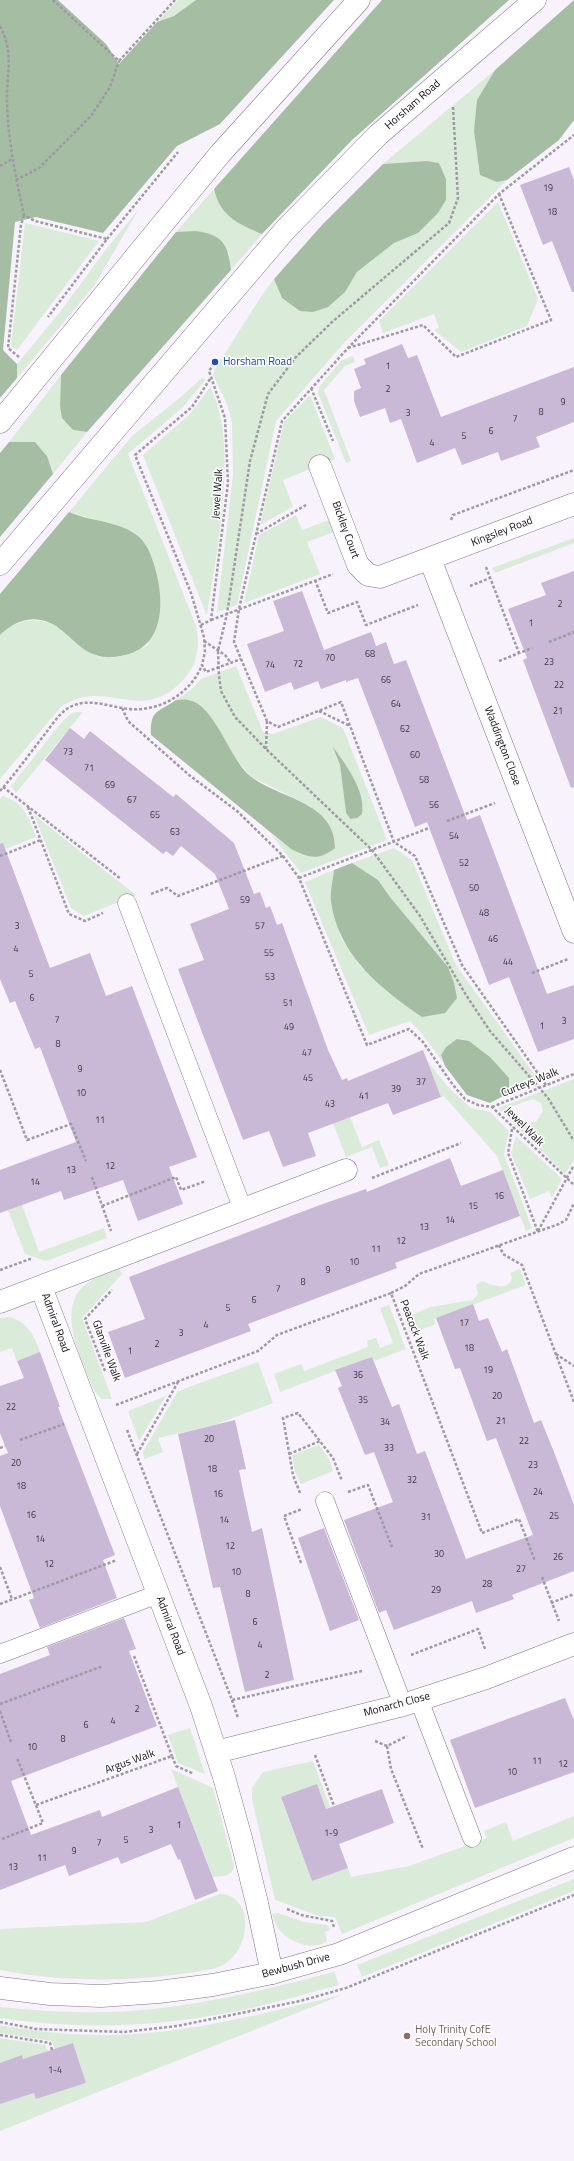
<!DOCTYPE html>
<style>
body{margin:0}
canvas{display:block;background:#f7f2fc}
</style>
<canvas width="574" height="2161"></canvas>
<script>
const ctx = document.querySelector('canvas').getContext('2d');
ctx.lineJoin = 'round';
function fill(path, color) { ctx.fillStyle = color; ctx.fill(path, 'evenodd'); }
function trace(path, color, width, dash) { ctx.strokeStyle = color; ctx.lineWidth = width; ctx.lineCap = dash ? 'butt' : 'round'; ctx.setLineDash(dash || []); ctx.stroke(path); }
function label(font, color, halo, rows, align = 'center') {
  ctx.font = font + ' "Titillium Web",sans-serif'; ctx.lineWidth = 3; ctx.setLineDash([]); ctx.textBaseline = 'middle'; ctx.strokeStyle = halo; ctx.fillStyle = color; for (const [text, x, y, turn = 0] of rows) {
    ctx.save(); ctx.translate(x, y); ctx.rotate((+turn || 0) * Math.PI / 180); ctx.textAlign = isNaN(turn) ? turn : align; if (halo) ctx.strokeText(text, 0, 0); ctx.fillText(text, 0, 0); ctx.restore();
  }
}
const green = new Path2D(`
 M178,0H196L174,16L157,22Z
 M495,70L477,100L497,182L507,180L343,344L276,421L237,605L217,612L233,475L232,423L227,404L213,375L215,369L262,295L274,279L282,298L345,292L357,272L394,243L418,233L446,200V179L439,163L427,161L383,164Z
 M214,189C220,215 239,224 262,234L231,270L229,253L176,232Z
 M498,202L538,299L527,326L461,352L434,330L439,328L434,314L383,333L379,321Z
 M139,209L94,286L17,378V364L60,312L107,248Z
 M25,223L99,241L17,350L11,346Z
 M353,356L355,362L345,366L324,390L351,461L346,463L318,393L319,387L341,361Z
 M61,375L60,406L73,430L87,432L53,474L47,456L35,442H9Z
 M202,378L206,379L184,406L128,454L196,626C200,645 198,663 185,678C141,728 107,675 61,707L0,779V635C21,615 47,616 68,635C77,642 85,651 95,655C114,662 132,654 148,645L146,545L133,532L69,512L132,436L176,401Z
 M210,387C240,442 216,555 207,616L143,455L191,413Z
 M310,395L335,459L283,480L293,507L260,525L284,422Z
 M296,515L302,530L329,520L334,532L307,542L320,574L244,603L259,535Z
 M574,538V543L495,573L492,568Z
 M236,666L263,732L273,734L321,717L343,728L387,840L301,873L271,834L291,849L312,807L250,776L232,754L215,724L189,700H176L192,689L201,679ZM334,749L362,814L346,812L340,765Z
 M77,712H83L16,793L11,786L61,723L70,714Z
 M2,796C24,801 29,818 36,837L0,851V799Z
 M34,815L136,895L84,916L71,908Z
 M394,848L412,860L456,965L539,1081L509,1093L508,1078L490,1057L469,1041L457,1039L446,1047L441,1055L445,1065L423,1035L410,1021L369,1035L305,882L334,870L331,900L341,938L363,970L448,967L390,897L378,880L352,863Z
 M426,1059L447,1086L471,1108L490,1112L509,1131L504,1154L532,1228L526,1231L497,1156L444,1096L441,1097Z
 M574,1079V1160L565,1174L498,1108ZM533,1099L541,1103L543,1111L536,1122L526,1123L514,1116L510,1107Z
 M350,1117L362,1147L379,1140L389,1165L380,1168L372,1147L346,1157L333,1123Z
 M516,1136L562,1179L552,1198L549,1191L530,1199L511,1153Z
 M22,1205L39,1252L104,1228L107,1238L46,1261L25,1254L8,1210Z
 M120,1269L122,1274L82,1318L112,1399H102L95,1392C83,1362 52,1306 89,1282C98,1276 110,1273 120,1269Z
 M520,1269L526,1285L434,1319L436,1324L410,1334L405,1318L430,1307L473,1300L478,1294L476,1285L482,1281C492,1284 507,1293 512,1278L510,1273Z
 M389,1305L406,1349L374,1361L372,1357L280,1392L274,1374L301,1364L304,1371L368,1347L367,1341L376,1338L380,1348L393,1343L380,1308Z
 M10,1317C28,1323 34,1335 40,1352L17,1361L12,1348L0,1352V1318Z
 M258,1362L273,1403L214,1425L158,1438L163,1452L144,1459L143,1452L178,1391Z
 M166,1396L139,1441L128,1411Z
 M319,1445L329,1459L333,1471L301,1484L295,1472L292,1455Z
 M190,1728L205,1774L178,1763L168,1735Z
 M313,1761L330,1807L326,1809L317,1784L281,1798L312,1881L348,1868L351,1877L409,1866L487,1838L484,1831L506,1822L513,1841L574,1816V1838L342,1934L335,1917L319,1916L275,1900L252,1799V1788L263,1772Z
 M171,1769L213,1788L234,1866C232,1877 223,1876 213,1877Z
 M574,1879V1891L362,1977L357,1965Z
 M220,1894C258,1896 250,1957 218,1967C203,1972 187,1973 173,1975C115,1982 57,1981 0,1970V1929L146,1922Z
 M278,1913L304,1922L328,1925L330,1930L325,1932L327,1941C312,1952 288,1942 278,1928C275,1924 274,1918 272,1914Z
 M334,1972L339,1985C304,1994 269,2005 233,2012C156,2027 78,2030 0,2018V2007C25,2009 51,2012 76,2012C163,2015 250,1994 334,1972Z
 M342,1995L0,2131V2104L34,2093L36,2099L86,2083L73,2043L55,2049L52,2041L0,2033V2025C33,2031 66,2035 100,2035C182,2036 263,2013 342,1995Z
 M0,2038L45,2045L48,2051L23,2059L22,2055L0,2063Z`);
const forest = new Path2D(`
 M0,0H58L106,44L119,64L157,22L174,16L196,0H334L220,124L177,146L103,233L36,217L15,222L3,350L17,364V378L0,398Z
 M382,0H509L351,141L262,234C238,224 220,216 214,189Z
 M574,0V120L559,140L507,180L497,182L480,175L474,131L477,100L495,70Z
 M427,161L439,163L446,179V200L438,213L418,233L394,243L357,272L345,292L328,307L313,312L300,311L282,298L274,279L322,225L383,164Z
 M196,231C223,235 228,244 231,270L87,432L73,430L62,418L60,406L61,375L176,232Z
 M9,442H35L47,456L53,474L0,537V453Z
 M69,512C95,524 134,520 148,549C163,581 172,641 129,654C118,657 107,659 96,655C75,649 64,624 41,620C25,617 12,624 0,635V594Z
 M176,700C180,700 184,699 188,700C214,703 230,760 250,776C279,799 335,801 335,848C318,861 310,858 291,849L151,735C150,710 157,713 176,700Z
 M333,747C346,765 366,791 362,814L357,818L350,819L346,812L340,765Z
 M352,863L378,880L390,897L448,967L454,983L457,998L445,1013L422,1017C380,988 338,955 331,901C330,891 333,880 334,870Z
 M457,1039L469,1041L490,1057L509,1078V1093L490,1103L467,1095L445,1066L441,1055L446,1047Z`);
const building = new Path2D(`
 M569,167L574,180V292H572L552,241L543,245L520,185Z
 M402,344L408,358L417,355L441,417L574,367V422L536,437L540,447L501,461L498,452L462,465L455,448L417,463L401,419L390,423L385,408L360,417L354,401V391L361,388L354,369L366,364L364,359Z
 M574,571V787L571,788L523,660L527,658L508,609L546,595L541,583Z
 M302,591L324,650L371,632L376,646L386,642L394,664L406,660L467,820L480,815L547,994L574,985V1039L538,1052L509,977L489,985L427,822L415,827L358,678L346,682V680L321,689L318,681L294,690L291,682L265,692L247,644L284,631L273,601Z
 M70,728L84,739L90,731L173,797L176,794L234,843L254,894L260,892L266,908L270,906L277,925L282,923L328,1050L342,1080L347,1078L348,1081L423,1050L441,1097L393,1115L388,1103L308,1133L316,1156L283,1167L269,1131L243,1140L178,969L204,960L190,924L229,909L215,874L181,846L173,856L166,851L163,854L45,760Z
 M3,843L50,968L90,953L106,996L132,986L197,1157L169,1167L183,1204L138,1221L123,1180L64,1200L61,1191L0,1213V1170L76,1142L40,1047L35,1049L15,1001L10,1003L0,979V844Z
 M450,1158L461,1186L503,1170L520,1216L395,1263L397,1268L248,1324L251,1331L125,1378L108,1332L145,1319L129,1277L320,1205L366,1189L367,1192Z
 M473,1304L479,1321L488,1318L502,1352L507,1349L534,1423L541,1420L554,1452L574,1505V1571L512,1595L514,1599L476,1613L472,1601L394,1630L386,1610L379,1613L344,1520L393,1502L374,1452L365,1455L338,1388L342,1386L335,1370L372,1357L392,1407L399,1404L417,1454L425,1451L466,1559L533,1535L496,1438L487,1441L460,1368L455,1369L436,1318Z
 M40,1352L60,1407H58L115,1555L103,1560L117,1598L40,1628L29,1600L34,1598L0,1506V1456L8,1453L0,1433V1386L24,1378L17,1361Z
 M235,1420L246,1469L239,1470L244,1495L252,1532L262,1528L294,1680L245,1692L220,1587L213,1588L178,1434Z
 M324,1528L359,1620L330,1631L298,1538Z
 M124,1618L136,1649L129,1651L157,1726L11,1781L31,1835L100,1810L102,1817L178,1787L218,1891L195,1900L180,1859L178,1860L171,1844L121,1864L118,1857L69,1876L65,1865L0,1890V1674L50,1655L47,1647Z
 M565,1698L574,1720V1772L475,1808L450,1740Z
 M317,1784L326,1809L382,1789L394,1823L339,1844L348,1868L312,1881L281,1797Z
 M73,2043L86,2083L36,2099L34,2093L0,2104V2063L22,2055L23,2059Z`);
const path = new Path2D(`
 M53,0L119,61L175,0
 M0,26C15,55 6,73 7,103C8,141 16,178 24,215L35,221L107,239L48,317
 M453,107L458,198L449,223L332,322L296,357L268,394L250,461L227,614L218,651L219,676L221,691L235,717L266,749L372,850L420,916L466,995L490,1031L548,1098L574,1141
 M0,166L12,159
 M16,180L39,168L91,116L110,87L119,61
 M107,239L178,152
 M348,348L423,325L456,357L551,320L499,194
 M19,357L8,348L21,225L24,215
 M210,379L192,407L135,455L191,593L204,637L205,652L202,665L206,672L241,659
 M311,388L333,441
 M451,520L453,515L574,470
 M256,534L306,505
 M486,567L519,653
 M315,580L328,613L357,602L366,625L418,605
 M470,586L490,578
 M211,620L333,574
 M201,625L211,620L228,483L225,418L209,371L215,362
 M204,641L225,655L231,663
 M549,642L574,632
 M499,661L532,648
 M122,708L128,721L189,775L237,811L283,856L299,878L367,1045L409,1029L423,1042L453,1085L465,1099L478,1105L492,1107L574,1185
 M319,711L350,726
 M266,749L267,721
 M3,787L121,879
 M0,791C16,773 30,753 45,734C52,725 59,713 70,707C89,697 109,707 129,709C160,712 191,693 202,665
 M28,807L69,914L85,921L103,913
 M447,821L495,803
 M0,856L41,840
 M299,878L429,828
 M151,894L167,888L178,896L283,856
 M532,973L568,959
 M0,1070L27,1140L71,1124L86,1161
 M546,1085L462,965L415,856L394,842L341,702L278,727L267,721L234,642L239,609L282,421L348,348L499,194L574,135
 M492,1107L574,1074
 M512,1129L508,1153L538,1232
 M92,1177L111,1231
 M372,1178L461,1143
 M102,1206L176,1177L181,1190L206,1181
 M538,1231L574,1165
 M499,1245L503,1254L522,1265L574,1402
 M0,1270L30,1259L33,1260
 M391,1293L405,1286L419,1274L559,1224L566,1220L574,1203
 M556,1354L574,1366
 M105,1371L85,1319L112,1290
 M116,1405L258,1351L277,1335L391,1293L482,1533L519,1519L535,1561
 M127,1430L232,1700L362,1671
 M20,1440L64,1424
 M0,1448L5,1446
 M137,1454L178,1382
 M289,1454L320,1441
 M348,1492L368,1485L392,1547
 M300,1493L293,1475L283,1418L298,1413L333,1458L342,1481
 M301,1563L284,1516L302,1509
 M0,1567L12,1599
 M542,1577L559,1621
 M551,1603L574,1594
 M0,1604L117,1560
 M411,1655L478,1629L485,1649
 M134,1656L172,1756
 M232,1700L238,1718
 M0,1704L103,1666
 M0,1711L11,1742
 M375,1741L387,1746L407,1736
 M387,1746L391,1769L423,1849
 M315,1755L334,1806
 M36,1805L172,1756L176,1766L194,1774
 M2,1839L43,1823L17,1758
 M287,1909L301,1915L332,1921L334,1927
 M0,2022L36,2029L124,2032L177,2026L300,2001L346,1988L574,1895
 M0,2035L50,2043L52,2050`);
const service = new Path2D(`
 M127,903L243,1210
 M325,1501L403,1705
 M0,1654L158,1594
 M419,1700L472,1838`);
const minor = new Path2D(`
 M320,466L358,565L368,575L380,577L574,504
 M430,559L574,932
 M41,1287L201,1706L224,1777L241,1838L257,1903L272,1973
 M0,1302L346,1170
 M216,1752L403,1705L486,1678L574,1644`);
const tertiary = new Path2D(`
 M0,1988L50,1994L101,1996L159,1992L213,1985L272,1973L339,1954L574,1858`);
const primary = new Path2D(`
 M0,422L220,154L359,0
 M0,564L285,230L378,135L535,0`);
const markers = [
 [215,362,4,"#1a4fb4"],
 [407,2036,4,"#8d6e63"]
];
const numberNames = [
 ["19",548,189],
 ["18",552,213],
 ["1",388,367],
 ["2",388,390],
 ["9",563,403],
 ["8",541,413],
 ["3",408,414],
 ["7",515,420],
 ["6",491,432],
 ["5",464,437],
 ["4",432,444],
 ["2",560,605],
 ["1",531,624],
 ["68",370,655],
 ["70",330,659],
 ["23",549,663],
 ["72",298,665],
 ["74",270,666],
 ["66",386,681],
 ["22",559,686],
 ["64",396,705],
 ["21",558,712],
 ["62",405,730],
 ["73",68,753],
 ["60",415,756],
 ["71",89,769],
 ["58",424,781],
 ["69",110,786],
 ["67",132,801],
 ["56",434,806],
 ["65",155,816],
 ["63",175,833],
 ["54",454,837],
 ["52",464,864],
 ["50",474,889],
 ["59",245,901],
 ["48",484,914],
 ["3",17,927],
 ["57",260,927],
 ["46",493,940],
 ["4",16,950],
 ["55",269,954],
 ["44",508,963],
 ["5",31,975],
 ["53",270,978],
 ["6",32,999],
 ["51",288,1004],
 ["7",57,1021],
 ["3",564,1022],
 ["1",542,1027],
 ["49",289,1028],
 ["8",58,1045],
 ["47",307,1054],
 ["9",80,1070],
 ["45",308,1079],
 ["37",421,1083],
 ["39",396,1090],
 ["10",81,1094],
 ["41",364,1097],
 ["43",330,1105],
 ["11",100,1121],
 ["12",110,1167],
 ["13",71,1171],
 ["14",35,1183],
 ["16",499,1197],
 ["15",473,1207],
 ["14",450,1221],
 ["13",424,1228],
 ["12",401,1242],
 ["11",376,1250],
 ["10",354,1263],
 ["9",328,1271],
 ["8",303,1283],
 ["7",278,1290],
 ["6",254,1301],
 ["5",228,1309],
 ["17",464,1324],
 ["4",206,1326],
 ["3",181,1334],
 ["2",157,1345],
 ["18",469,1349],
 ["1",130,1352],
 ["19",488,1371],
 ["36",358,1376],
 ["20",497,1397],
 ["35",363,1401],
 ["22",11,1408],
 ["21",501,1422],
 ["34",385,1423],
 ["20",209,1440],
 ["22",524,1442],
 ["33",389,1449],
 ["20",16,1464],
 ["23",533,1466],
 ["18",212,1470],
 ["32",412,1481],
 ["18",21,1487],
 ["24",538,1493],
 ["16",218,1495],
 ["16",31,1516],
 ["25",554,1517],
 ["31",426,1518],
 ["14",224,1521],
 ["14",40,1540],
 ["12",230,1547],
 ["30",439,1555],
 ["26",558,1558],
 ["12",49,1565],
 ["27",521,1570],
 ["10",236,1573],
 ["28",487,1585],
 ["29",436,1591],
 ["8",248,1595],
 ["6",255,1623],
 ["4",260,1646],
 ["2",267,1676],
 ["2",137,1710],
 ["4",113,1722],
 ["6",86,1726],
 ["8",63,1740],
 ["10",32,1748],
 ["11",537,1762],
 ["12",563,1765],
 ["10",512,1773],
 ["1",179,1826],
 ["3",151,1831],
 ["1-9",331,1834],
 ["5",126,1841],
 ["7",99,1844],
 ["9",74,1852],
 ["11",42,1859],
 ["13",13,1868],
 ["1-4",55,2071]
];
const streetNames = [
 ["Horsham Road",413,105,-41],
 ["Jewel Walk",218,494,-86],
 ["Bickley Court",345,530,70],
 ["Kingsley Road",502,532,-21],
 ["Waddington Close",502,746,69],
 ["Curteys Walk",530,1083,-22],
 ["Jewel Walk",524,1127,45],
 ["Admiral Road",55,1323,70],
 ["Peacock Walk",414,1330,69],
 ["Glanville Walk",106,1351,70],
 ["Admiral Road",170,1626,69],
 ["Monarch Close",397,1705,-15],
 ["Argus Walk",130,1762,-20],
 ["Bewbush Drive",296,1966,-15]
];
const transitNames = [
 ["Horsham Road",223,362]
];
const educationNames = [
 ["Holy Trinity CofE",415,2030],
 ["Secondary School",415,2043]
];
fill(green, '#daebd9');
fill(forest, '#a4bda3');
fill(building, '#c9b8d6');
trace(service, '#807589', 19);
trace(minor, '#807589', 23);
trace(tertiary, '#807589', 23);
trace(primary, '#807589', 23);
trace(path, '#9e99a3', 2.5, [3, 2]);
trace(service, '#fff', 18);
trace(minor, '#fff', 22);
trace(tertiary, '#fff', 22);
trace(primary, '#fff', 22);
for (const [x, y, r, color] of markers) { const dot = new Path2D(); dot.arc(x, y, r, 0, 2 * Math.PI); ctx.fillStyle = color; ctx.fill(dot); trace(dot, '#fff', 1.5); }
label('9px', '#3e3644', null, numberNames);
label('11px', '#100b13', '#fff', streetNames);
label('11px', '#164399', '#fff', transitNames, 'left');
label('11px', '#785e54', '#fff', educationNames, 'left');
</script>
